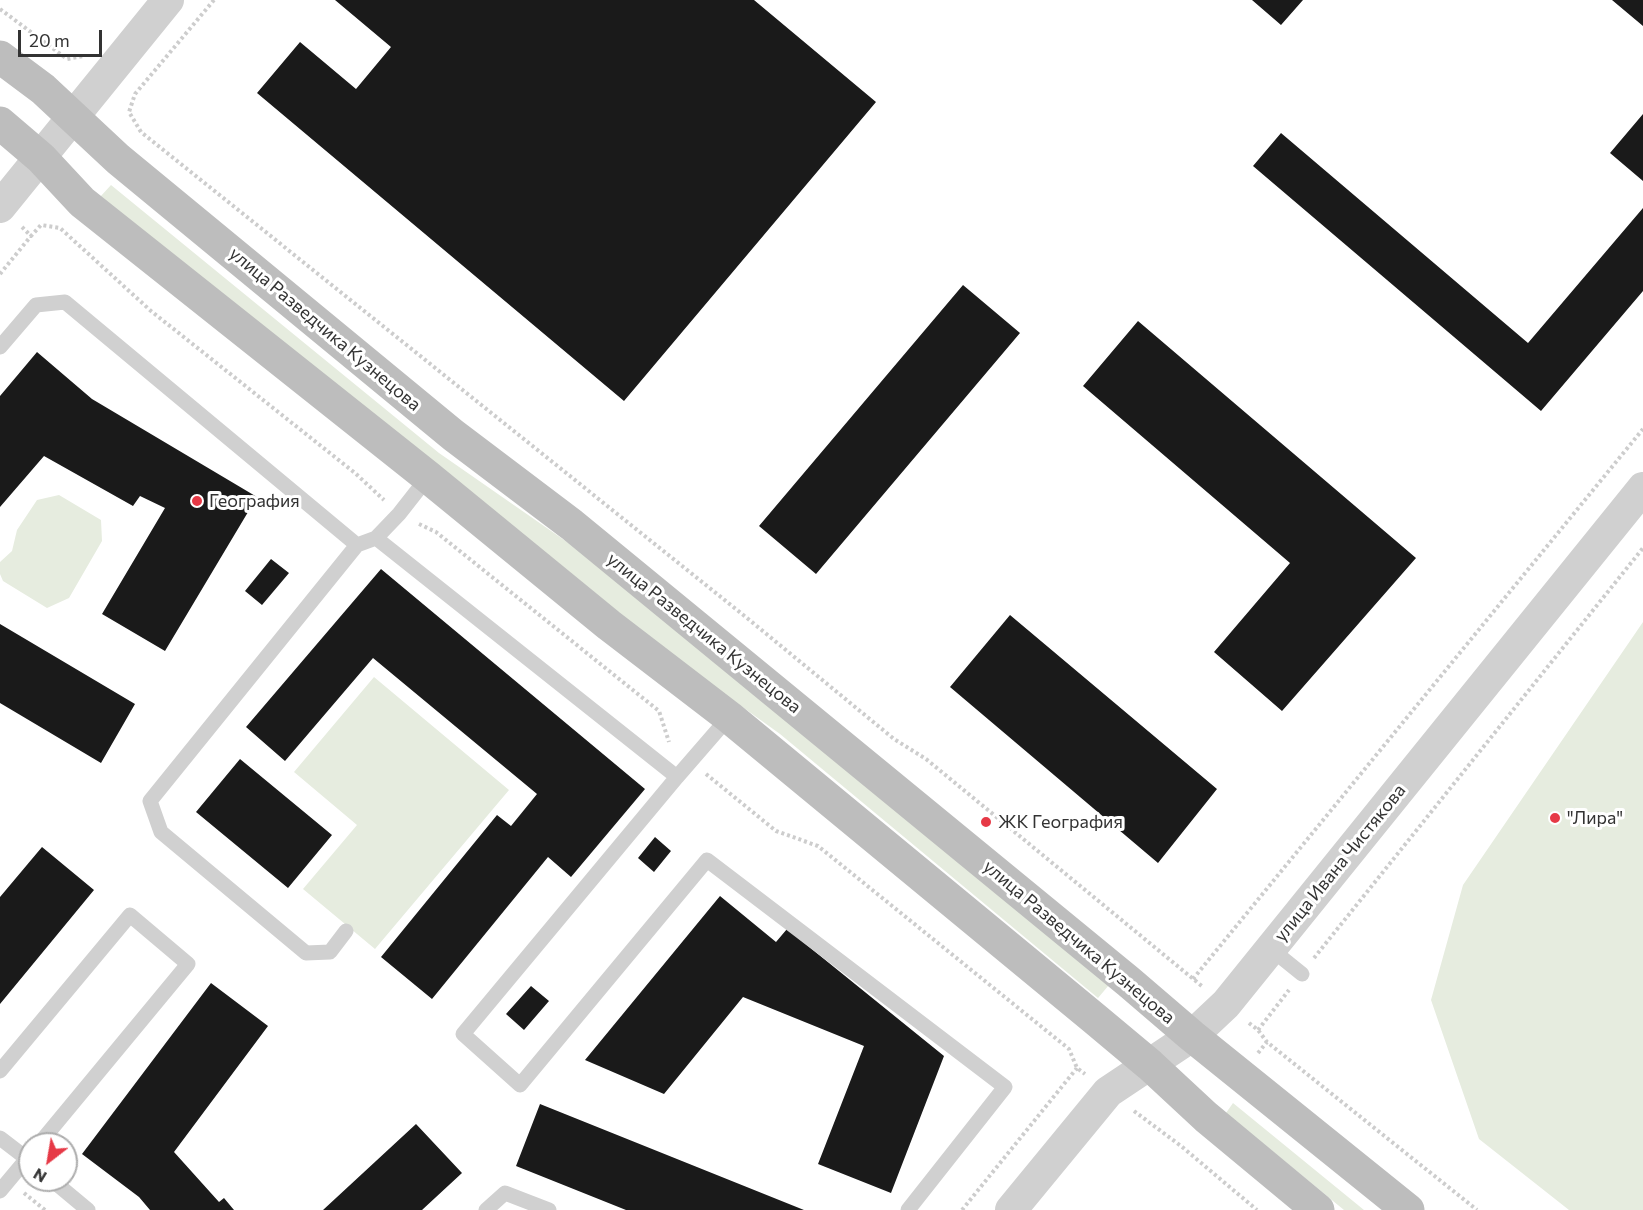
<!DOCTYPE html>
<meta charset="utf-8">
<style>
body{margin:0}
#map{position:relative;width:1643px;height:1210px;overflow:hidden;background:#fff;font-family:Commissioner,sans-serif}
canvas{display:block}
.north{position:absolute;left:18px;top:1132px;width:60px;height:60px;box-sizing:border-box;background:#fff;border:2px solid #adadad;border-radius:50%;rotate:211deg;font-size:16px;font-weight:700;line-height:24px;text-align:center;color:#333}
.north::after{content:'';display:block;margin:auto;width:21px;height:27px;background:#e63946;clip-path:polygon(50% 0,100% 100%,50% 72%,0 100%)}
.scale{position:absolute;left:18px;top:30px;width:84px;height:27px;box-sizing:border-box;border:3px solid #333;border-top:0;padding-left:8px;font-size:18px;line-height:21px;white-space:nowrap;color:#333;-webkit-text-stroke:4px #fff;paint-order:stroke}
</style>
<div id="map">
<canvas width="1643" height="1210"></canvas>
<div class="north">N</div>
<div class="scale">20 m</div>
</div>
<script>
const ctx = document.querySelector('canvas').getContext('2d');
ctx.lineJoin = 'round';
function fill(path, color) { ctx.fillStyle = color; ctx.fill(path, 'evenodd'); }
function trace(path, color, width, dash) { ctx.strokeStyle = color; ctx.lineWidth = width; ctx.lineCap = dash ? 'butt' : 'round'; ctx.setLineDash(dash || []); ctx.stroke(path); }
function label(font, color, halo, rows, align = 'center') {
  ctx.font = font + ' Commissioner,sans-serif'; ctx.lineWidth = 6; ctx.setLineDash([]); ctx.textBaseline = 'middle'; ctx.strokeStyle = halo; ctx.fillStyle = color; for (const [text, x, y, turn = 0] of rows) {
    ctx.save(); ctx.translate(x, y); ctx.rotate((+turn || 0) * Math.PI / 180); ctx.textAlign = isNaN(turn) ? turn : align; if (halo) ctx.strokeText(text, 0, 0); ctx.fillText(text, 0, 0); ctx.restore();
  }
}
const green = new Path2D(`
 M111,185L439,453L590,558L1109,985L1098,998L780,734L637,631L100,197Z
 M59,495L101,520L102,541L69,598L47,608L3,581L0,574V562L12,551L17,530L37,500Z
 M1643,622V1210H1569L1479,1139L1431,1000L1463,885Z
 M374,677L509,790L375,949L303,889L357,825L294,772Z
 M1233,1103L1364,1210H1344L1226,1113Z`);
const building = new Path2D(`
 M335,0H754L876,102L624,401L257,93L300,42L356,89L391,47Z
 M1252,0H1303L1281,25Z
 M1612,0H1643V26Z
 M1643,114V181L1610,153Z
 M1281,133L1528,343L1643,208V291L1541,411L1253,166Z
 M963,285L1020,333L816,574L759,526Z
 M1138,321L1416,558L1282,711L1214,652L1290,563L1083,386Z
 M37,352L92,399L257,497L165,651L102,614L165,508L140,496L133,506L44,456L0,507V396Z
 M271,559L289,573L262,605L245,591Z
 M381,569L645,789L571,877L548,857L432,999L381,957L497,815L511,826L537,794L373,658L285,761L246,727Z
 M1010,615L1217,789L1158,863L950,687Z
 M0,624L135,704L101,763L0,703Z
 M240,759L332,835L288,888L196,812Z
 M655,837L671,851L654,872L638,858Z
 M42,847L94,890L0,1004V897Z
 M720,896L776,942L787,929L944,1056L891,1193L818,1164L864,1046L743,997L664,1094L585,1060Z
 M211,983L268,1026L174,1152L219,1202L224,1198L234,1210H150L139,1197L82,1154Z
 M531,986L549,1001L524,1030L506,1014Z
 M540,1104L804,1210H626L516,1166Z
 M416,1124L462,1173L422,1210H323Z`);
const path = new Path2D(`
 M214,0L135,94L129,112L141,132L747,618L894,739L926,759L1203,987
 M0,9L67,59L84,56
 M22,227L31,236L41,225L60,228L151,311L355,473L384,500
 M0,274L31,236
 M419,524L436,532L659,711L669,742
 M706,774L776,831L818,846L1069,1049L1077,1068L1085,1074
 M1314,958L1643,548
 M1193,979L1643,429
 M1249,1023L1258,1030L1267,1042L1477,1210
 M1258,1030L1289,990
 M1258,1053L1267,1042
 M1134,1111L1181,1146L1257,1210
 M24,1193L45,1210
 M962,1210L1077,1068`);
const lane = new Path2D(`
 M0,347L36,305L65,302L357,545L150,801L161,832L306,953L330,952L346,931
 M376,538L399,514L428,477
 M357,545L376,538L677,777L463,1034L520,1085L707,860L1005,1087L908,1210
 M677,777L729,717
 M1271,949L1302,974
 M0,1071L130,915L188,964L39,1144
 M0,1138L30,1161
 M52,1180L88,1210
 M0,1191L30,1155
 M486,1210L505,1193L549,1210`);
const street = new Path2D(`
 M0,207L168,0
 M1011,1210L1108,1092L1192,1036L1226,1004L1643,488`);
const secondary = new Path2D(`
 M0,57L43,89L118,159L453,435L572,525L1129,982L1192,1036L1408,1210
 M0,123L41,158L82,202L428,477L609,625L729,717L1095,1019L1150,1065L1206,1117L1318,1210`);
const markers = [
 [197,501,6,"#e63946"],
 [1555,818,6,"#e63946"],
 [986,822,6,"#e63946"]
];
const streetNames = [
 ["улица Разведчика Кузнецова",325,329,40],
 ["улица Разведчика Кузнецова",704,633,39],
 ["улица Ивана Чистякова",1340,863,-51],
 ["улица Разведчика Кузнецова",1079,942,40]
];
const poiNames = [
 ["География",209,501],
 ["\"Лира\"",1567,818],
 ["ЖК География",998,822]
];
fill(green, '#e6ecdf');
fill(building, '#1a1a1a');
trace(path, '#cdcdcd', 4, [3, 3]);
trace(lane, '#d0d0d0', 15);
trace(street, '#d0d0d0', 32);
trace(secondary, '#bdbdbd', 33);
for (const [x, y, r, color] of markers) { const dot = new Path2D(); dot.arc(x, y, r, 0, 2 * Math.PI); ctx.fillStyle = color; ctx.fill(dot); trace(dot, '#fff', 2); }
label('18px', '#333', '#fff', streetNames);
label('18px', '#333', '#fff', poiNames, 'left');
</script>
